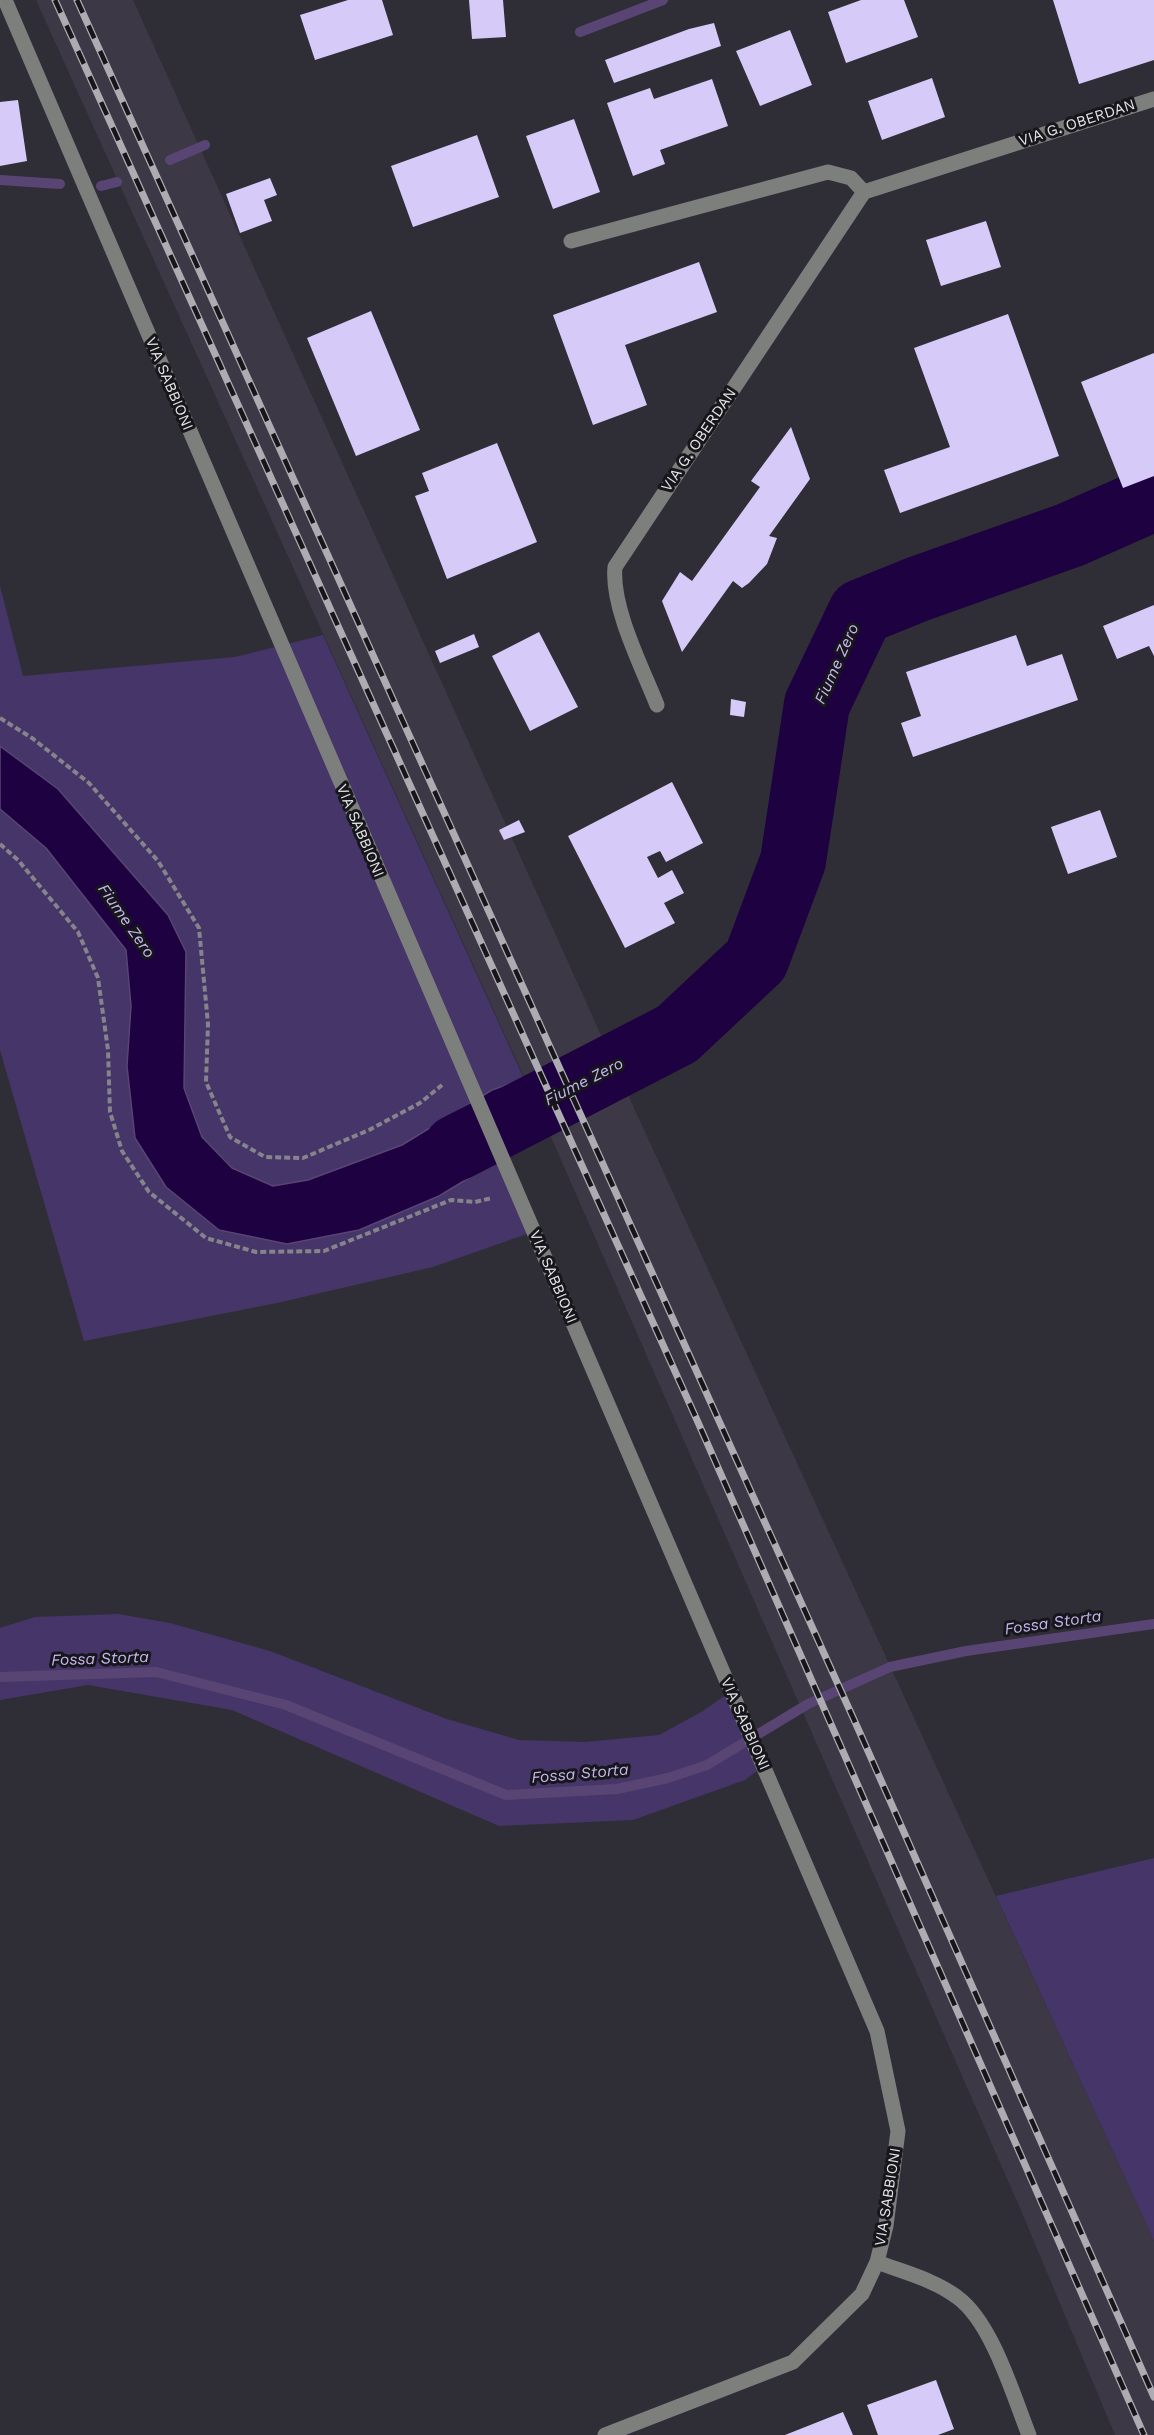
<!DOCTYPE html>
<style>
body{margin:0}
canvas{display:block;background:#2f2d36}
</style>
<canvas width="1154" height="2435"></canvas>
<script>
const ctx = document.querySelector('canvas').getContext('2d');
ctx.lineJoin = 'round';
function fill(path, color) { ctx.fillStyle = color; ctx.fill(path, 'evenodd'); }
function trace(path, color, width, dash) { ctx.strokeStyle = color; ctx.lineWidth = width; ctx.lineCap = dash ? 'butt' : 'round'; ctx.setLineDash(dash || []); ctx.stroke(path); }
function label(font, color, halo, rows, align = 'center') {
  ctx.font = font + ' "Work Sans",sans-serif'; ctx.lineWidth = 6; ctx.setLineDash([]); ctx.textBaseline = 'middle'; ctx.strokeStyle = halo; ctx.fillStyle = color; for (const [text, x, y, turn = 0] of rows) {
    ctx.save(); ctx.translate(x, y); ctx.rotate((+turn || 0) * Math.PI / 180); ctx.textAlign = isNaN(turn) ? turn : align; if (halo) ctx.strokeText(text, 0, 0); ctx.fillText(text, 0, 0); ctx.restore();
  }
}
const built = new Path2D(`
 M36,0H133L634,1108L1154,2241V2435H1115L1023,2215L548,1130Z`);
const green = new Path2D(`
 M0,586L23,676L235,657L323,635L524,1079L492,1090L402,1145L308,1180L273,1186L232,1168L202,1137L184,1088L186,952L168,915L58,789L0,746Z
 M0,809L46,848L126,950L131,1006L127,1066L166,1187L219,1230L287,1244L359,1230L438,1196L503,1157L538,1230L433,1267L277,1303L84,1341L0,1050Z
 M118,1614L170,1623L270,1651L447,1719L519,1740L585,1742L659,1735L703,1711L734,1689L766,1764L745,1780L633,1820L499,1826L232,1710L88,1685L0,1700V1628L35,1617Z
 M1154,1858V2241L996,1896Z`);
const water = new Path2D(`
 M0,746L58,789L168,915L186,952L184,1088L202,1137L232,1168L273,1186L308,1180L402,1145L492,1090L524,1079L548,1130L439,1196L359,1230L287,1244L219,1230L166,1187L135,1138L127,1066L131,1006L126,950L46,848L0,809Z`);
const stream = new Path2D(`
 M580,32L663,0
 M170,160L205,145
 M0,180L60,184
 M101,186L117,182
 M0,1677L156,1672L286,1705L506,1795L617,1789L668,1778L707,1765L808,1704L890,1667L966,1651L1154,1624`);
const river = new Path2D(`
 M456,1148L677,1034L756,960L793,861L817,704L861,612L918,589L1070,535L1154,498`);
const building = new Path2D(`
 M348,0H382L393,35L315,60L300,15Z
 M469,0H503L506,37L472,39Z
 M861,0H904L918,37L846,63L828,12Z
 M1053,0H1154V60L1079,84Z
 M714,23L721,46L614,83L605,60L689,29Z
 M790,30L812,85L760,106L736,51Z
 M932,78L945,117L882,140L868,101Z
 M712,79L728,126L660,150L665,164L633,176L607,103L650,88L654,99Z
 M18,100L27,161L0,166V102Z
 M574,119L600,192L553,209L526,136Z
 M477,135L499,197L413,227L391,166Z
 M270,178L277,195L264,200L272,221L240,233L226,194Z
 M986,221L1001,267L941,286L926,240Z
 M699,262L717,312L625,345L647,405L593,425L553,315Z
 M371,311L420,430L356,456L307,338Z
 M1008,314L1059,456L900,513L884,470L950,447L914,348Z
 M1154,353V476L1123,488L1081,382Z
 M791,427L810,479L769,536L777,538L767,564L749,583L742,588L733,581L682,652L662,601L680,572L692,581L760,487L751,481Z
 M497,443L537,542L447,579L415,496L429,491L422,473Z
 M1154,605V656L1149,646L1117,659L1103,626Z
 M539,632L578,707L530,731L492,656Z
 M474,634L479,647L440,663L435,651Z
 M1016,635L1027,666L1062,654L1078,700L913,757L901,723L921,716L906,672Z
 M731,699L746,702L744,717L730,715Z
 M672,782L703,843L666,862L660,851L647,857L658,878L672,870L684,893L664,903L675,923L625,948L568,836Z
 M1100,810L1117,857L1068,874L1051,827Z
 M519,820L525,832L504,840L499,830Z
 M936,2380L954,2429L938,2435H878L867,2405Z
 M843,2412L853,2435H785Z`);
const path = new Path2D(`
 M0,718L32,738L89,783L158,861L199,928L208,1024L206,1082L230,1137L265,1157L303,1158L369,1130L420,1103L442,1085
 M0,844L18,860L78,932L98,978L108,1050L110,1112L122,1151L149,1192L206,1238L256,1252L324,1251L451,1200L475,1202L492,1198`);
const minor = new Path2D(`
 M5,0L877,2031L898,2131L886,2226L877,2262L862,2294L793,2362L605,2435
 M571,241L828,172L851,178L864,192
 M657,705C642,667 611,607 615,567L864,192L1154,99
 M877,2262C903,2272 935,2280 957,2297C992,2322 1013,2395 1029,2435`);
const rail = new Path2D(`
 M55,0L697,1420L1144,2435
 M77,0L860,1733L1154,2397`);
const streetNames = [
 ["VIA G. OBERDAN",1077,123,-18],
 ["VIA SABBIONI",169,384,67],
 ["VIA G. OBERDAN",699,440,-56],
 ["VIA SABBIONI",360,831,67],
 ["VIA SABBIONI",553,1277,67],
 ["VIA SABBIONI",745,1724,66],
 ["VIA SABBIONI",888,2197,-81]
];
const waterNames = [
 ["Fiume Zero",837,664,-66],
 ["Fiume Zero",126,921,55],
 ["Fiume Zero",584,1082,-27],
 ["Fossa Storta",1053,1623,-8],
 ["Fossa Storta",100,1659,-2],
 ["Fossa Storta",580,1774,-5]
];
fill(built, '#3c3846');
fill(green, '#453568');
fill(water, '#1e0141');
trace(water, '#594573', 1.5);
trace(stream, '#594573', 10);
trace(river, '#1e0141', 66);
fill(building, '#d6caf9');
trace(path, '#85848b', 4, [6, 3]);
trace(minor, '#7c7f7c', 15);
trace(rail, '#adacb2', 7);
trace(rail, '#17161a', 4.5, [14]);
label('15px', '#e4e3e8', '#17161a', streetNames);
label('italic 16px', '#c6b7f2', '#17161a', waterNames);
</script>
